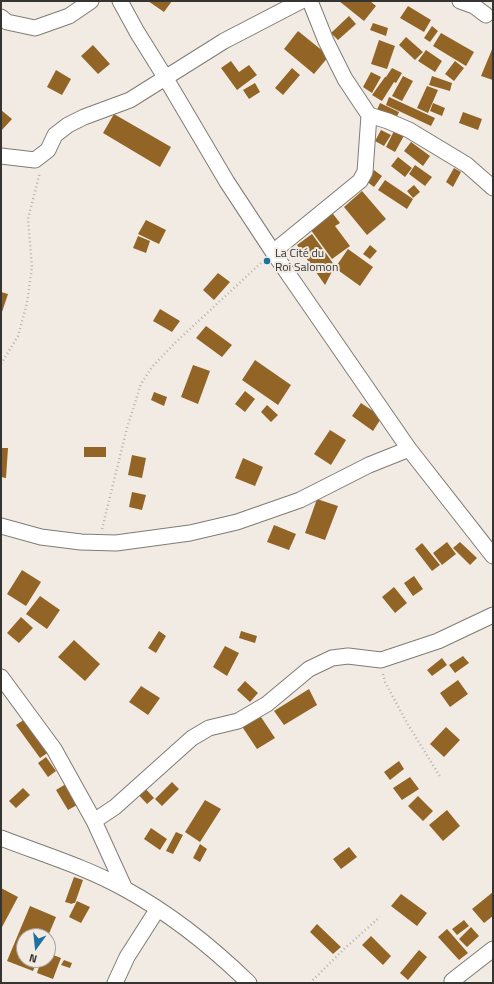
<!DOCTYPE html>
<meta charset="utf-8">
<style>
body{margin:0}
#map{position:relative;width:494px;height:984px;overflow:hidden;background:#f1ebe4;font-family:"Titillium Web",sans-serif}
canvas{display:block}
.frame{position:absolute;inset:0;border:2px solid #363431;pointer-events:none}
.north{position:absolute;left:16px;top:928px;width:40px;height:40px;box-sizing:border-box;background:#f1ebe4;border:1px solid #a6a29c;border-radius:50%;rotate:195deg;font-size:11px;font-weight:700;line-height:16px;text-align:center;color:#363431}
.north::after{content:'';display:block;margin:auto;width:14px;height:18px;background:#1f70a2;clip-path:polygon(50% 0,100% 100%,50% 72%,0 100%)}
</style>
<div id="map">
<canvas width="494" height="984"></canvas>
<div class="frame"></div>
<div class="north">N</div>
</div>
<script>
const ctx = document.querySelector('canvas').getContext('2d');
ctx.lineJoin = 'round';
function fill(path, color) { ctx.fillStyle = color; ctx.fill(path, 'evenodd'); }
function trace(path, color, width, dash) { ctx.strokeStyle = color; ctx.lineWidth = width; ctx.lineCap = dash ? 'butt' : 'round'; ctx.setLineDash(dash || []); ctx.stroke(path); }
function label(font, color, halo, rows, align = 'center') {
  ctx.font = font + ' "Titillium Web",sans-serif'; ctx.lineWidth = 4; ctx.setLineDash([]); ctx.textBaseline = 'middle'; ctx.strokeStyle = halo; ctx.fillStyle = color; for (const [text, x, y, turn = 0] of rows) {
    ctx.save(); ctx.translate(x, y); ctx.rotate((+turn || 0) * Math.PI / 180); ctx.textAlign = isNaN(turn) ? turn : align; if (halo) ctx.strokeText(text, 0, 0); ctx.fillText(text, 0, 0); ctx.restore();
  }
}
const building = new Path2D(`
 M148,1H172L164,12Z
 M339,1H370L376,6L364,21Z
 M408,6L431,20L424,32L400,18Z
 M349,16L356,24L338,40L331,33Z
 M373,23L388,28L386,36L370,30Z
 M432,26L438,31L430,42L424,38Z
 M298,31L329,56L314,74L284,49Z
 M441,33L474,52L466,66L433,46Z
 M406,37L423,52L415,60L399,45Z
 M379,40L395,46L387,69L371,64Z
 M93,45L110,64L98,74L81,56Z
 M493,47V80L481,76Z
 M426,50L442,61L435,72L418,61Z
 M231,61L239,72L249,65L257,75L237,90L221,68Z
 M455,61L464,68L454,81L445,74Z
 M292,68L300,75L283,95L275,88Z
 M392,68L402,73L396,83L394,82L382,101L372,95L385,77H386Z
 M56,70L71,79L62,95L47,87Z
 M371,72L381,77L372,93L363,87Z
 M403,76L413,81L402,101L392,96Z
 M432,76L452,83L450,91L429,85Z
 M255,83L260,92L249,99L243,90Z
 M427,86L438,90L428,113L417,108Z
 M389,97L435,118L431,126L386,105Z
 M380,103L399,112L395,121L376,112Z
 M433,103L445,108L442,116L430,111Z
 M1,110L12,119L1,131Z
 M463,112L482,119L478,130L459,123Z
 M114,114L171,147L160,167L103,133Z
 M396,127L406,132L395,152L386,147Z
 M381,130L391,135L384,146L375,141Z
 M411,142L430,156L423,166L404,151Z
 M398,157L412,168L405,177L391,166Z
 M415,165L432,177L425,186L409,174Z
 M454,168L461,172L453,187L446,182Z
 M374,170L382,176L374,187L366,181Z
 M385,180L413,199L407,209L378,190Z
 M414,185L420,192L413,198L407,191Z
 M362,191L386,219L367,235L344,207Z
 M330,210L340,223L335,226L350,246L332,259L308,226Z
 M146,220L166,230L159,244L138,234Z
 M312,234L335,266L325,285L297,245Z
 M138,236L150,241L146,253L133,248Z
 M370,245L377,251L370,259L363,254Z
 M348,249L373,267L360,286L335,268Z
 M218,273L230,282L214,300L203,290Z
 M1,292L8,294L1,315Z
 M160,309L180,321L172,332L153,321Z
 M206,326L232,345L222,357L196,338Z
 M255,360L291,385L278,405L242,380Z
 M193,365L210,371L198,404L181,397Z
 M245,391L255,399L245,412L235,404Z
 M154,392L167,397L164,406L151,400Z
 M361,403L382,417L373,431L352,416Z
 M267,405L278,415L271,422L261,412Z
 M330,430L346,440L331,465L314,454Z
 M84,447H106V457H84Z
 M1,448H8L6,478L1,477Z
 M132,455L146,458L142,478L128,475Z
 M243,458L263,467L255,486L235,478Z
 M132,492L146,495L142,510L129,507Z
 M317,499L338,506L325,540L305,533Z
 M274,525L296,534L289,550L267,542Z
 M447,542L456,554L442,565L433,553Z
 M460,542L477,558L470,565L453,548Z
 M422,543L440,565L432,571L415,549Z
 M22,570L41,582L26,606L7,594Z
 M414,576L423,589L413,596L404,583Z
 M394,587L407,603L395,613L382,597Z
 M40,596L60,610L47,629L26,614Z
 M21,617L33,628L19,643L7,633Z
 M159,631L166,636L156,653L148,648Z
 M241,631L257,636L255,643L239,638Z
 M74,640L100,664L85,681L58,657Z
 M225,646L239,653L227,676L213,667Z
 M463,656L469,663L455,673L449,665Z
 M442,658L447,665L432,676L427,670Z
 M458,680L468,694L450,707L440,693Z
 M245,681L258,693L250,702L237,690Z
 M141,686L160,698L148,715L129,702Z
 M309,689L317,705L284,725L274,711Z
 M257,711L275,738L257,749L239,722Z
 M25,719L49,752L40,758L16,725Z
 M446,727L460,740L444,757L430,744Z
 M46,757L56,771L48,777L38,763Z
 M399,761L404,769L390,780L384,772Z
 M410,777L419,789L402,800L393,788Z
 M74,779L86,800L68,810L56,790Z
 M172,782L179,789L162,806L155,799Z
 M143,786L154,798L147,804L136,792Z
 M23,788L30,795L16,808L9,801Z
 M418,796L433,811L423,821L408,806Z
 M205,800L221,809L200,842L185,832Z
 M447,810L460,826L443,841L429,825Z
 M151,828L167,839L160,850L144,839Z
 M176,832L183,835L173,854L166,851Z
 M200,844L207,849L200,862L193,858Z
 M349,847L357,857L341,869L333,859Z
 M74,877L83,880L75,903H73L72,904L65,902Z
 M1,888L18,897L1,929Z
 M493,892V916L484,923L472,909Z
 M401,894L427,913L417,926L391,906Z
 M77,901L90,907L81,923L69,917Z
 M30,906L56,917L48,936H24V960H38L33,971L7,961Z
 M464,920L469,926L457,935L452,929Z
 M317,924L341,947L333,954L310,932Z
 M471,927L479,936L467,947L459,939Z
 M447,929L468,953L459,960L438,937Z
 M371,936L391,956L383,965L362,945Z
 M419,950L427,957L408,980L400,973Z
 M48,953L61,958L53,979L37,973L41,960H48Z
 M64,960L72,963L70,968L61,965Z`);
const path = new Path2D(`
 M1,364L18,336L27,303L32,267L28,219L40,172
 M102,529L127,428L141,384L152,367L176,342L262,262
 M383,674L385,682L407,723L441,778
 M310,983L345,948L380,917`);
const minor = new Path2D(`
 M120,1L137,32L165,77L227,182L273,252L409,449L493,556
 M460,1L474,6L486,15
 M1,17L7,22L35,28L69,16L91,1
 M369,115L388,121L409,130L467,165L493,188
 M1,156L35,160L48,150L55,135L68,125L84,117L130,100L224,41L301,1
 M273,252L360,181L365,172L369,115L345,79L326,41L310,1
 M1,526L41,537L81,542L116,543L190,533L237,522L300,500L369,465L409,449
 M1,677L54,749L94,821L125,889
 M94,821L115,807L192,738L209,728L238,721L267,704L309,669L332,658L348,656L381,660L438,641L493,615
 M1,838C42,854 86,867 125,889C169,913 213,948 249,983
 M452,981L493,949
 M115,983L127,957L157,910`);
const markers = [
 [267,261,4,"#1f70a2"]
];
const poiNames = [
 ["La Cité du",275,254],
 ["Roi Salomon",275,268]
];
fill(building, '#926526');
trace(minor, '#807b75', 17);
trace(path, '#b7b2ad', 2.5, [1, 3]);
trace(minor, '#fff', 15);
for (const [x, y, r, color] of markers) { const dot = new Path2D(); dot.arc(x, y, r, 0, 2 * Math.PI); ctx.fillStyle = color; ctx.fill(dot); trace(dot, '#f1ebe4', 1.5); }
label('12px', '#363431', '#f1ebe4', poiNames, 'left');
</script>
